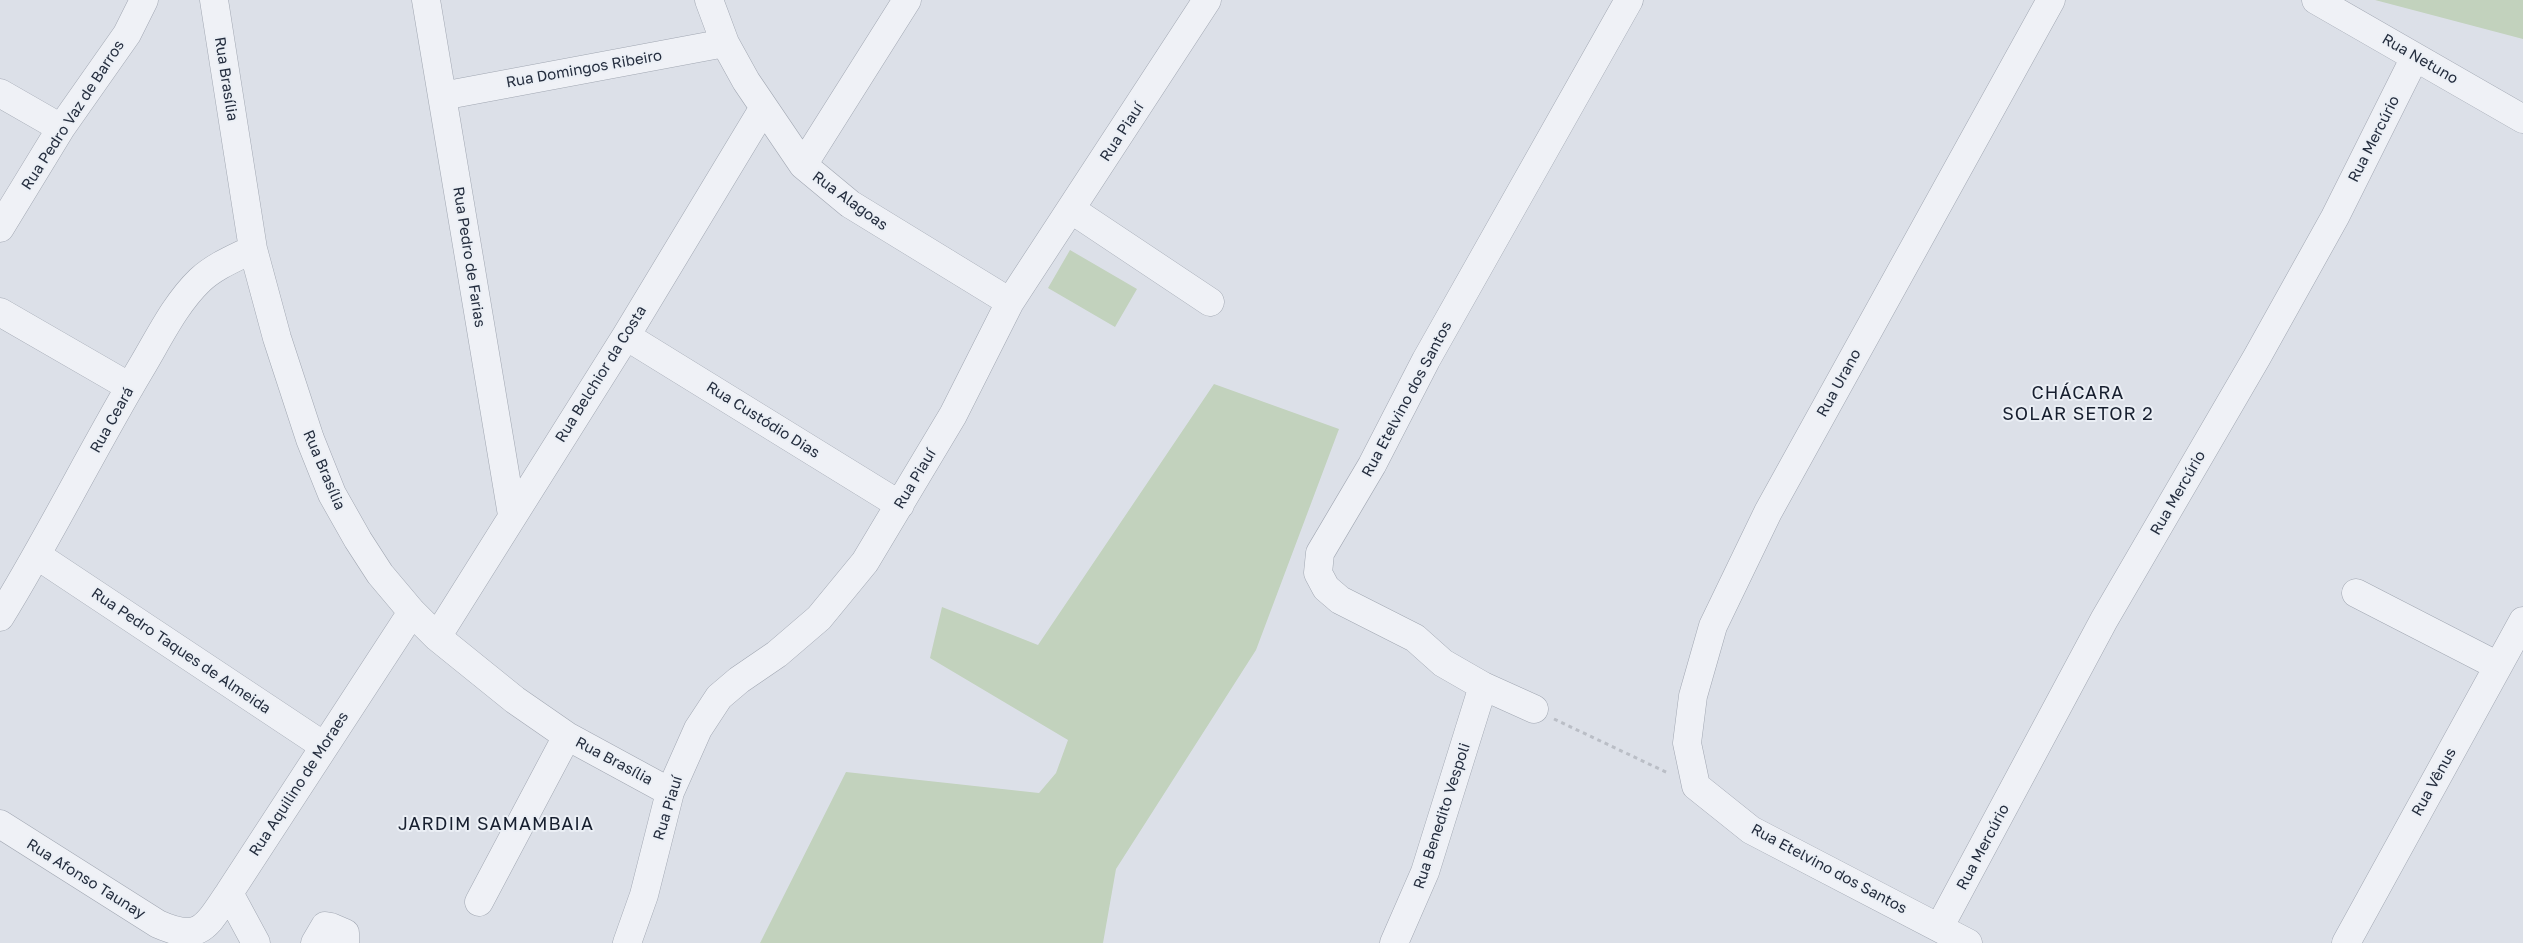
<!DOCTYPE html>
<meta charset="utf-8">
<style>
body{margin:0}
canvas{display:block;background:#dce0e8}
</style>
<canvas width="2523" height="943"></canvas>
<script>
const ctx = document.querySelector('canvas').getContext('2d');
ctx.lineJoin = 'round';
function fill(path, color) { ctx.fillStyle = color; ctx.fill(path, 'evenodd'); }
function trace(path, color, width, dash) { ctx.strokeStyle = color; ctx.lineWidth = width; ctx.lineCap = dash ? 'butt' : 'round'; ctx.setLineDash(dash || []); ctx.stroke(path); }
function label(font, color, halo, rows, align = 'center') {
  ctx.font = font + ' "Golos Text",sans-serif'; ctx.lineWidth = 4; ctx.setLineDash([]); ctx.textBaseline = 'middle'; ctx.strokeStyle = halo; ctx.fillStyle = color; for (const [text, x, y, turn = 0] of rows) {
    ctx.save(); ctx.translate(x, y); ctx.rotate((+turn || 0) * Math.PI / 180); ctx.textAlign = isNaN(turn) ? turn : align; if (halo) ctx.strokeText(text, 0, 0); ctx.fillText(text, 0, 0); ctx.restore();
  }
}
const green = new Path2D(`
 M2375,0H2523V39Z
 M1070,250L1137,289L1115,327L1048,288Z
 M1214,384L1339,429L1256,650L1116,869L1103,943H760L846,772L1039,793L1056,773L1068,740L930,658L942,607L1038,645Z`);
const path = new Path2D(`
 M1554,719L1668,773`);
const minor = new Path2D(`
 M214,0L253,249L277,338L310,439L332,494L358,540L380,574L412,612L437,637L515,700L567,736L670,792
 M426,0L512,515
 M709,0L725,43L746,81L803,165L850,204L1010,302
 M2316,0L2523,119
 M0,93L61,128
 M442,96L725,43
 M803,165L907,0
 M1072,210L1210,302
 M0,228L61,128L127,34L144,0
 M0,312L130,387
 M626,336L900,505
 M38,556L324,746
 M2356,593L2498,666
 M0,617C50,536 92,450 141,368C159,338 175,304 200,280C215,266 235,258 253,249
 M437,637L626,336L763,109
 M1534,709L1483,686L1443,663L1415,638L1340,600L1326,588L1318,573L1320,553L1372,465L1426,360L1629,0
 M0,824L158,924C201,943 206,926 229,893L412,612
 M229,893L256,943
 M479,902L567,736
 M1939,928L2104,620L2257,357L2335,217L2415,57
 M315,943L325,926L331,927L345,933V943
 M627,943L644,895L670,792L698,729L719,697L739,680L777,654L819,618L865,562L953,415L1010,302L1207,0
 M1394,943L1425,872L1483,686
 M1968,943L1751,830L1696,786L1687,743L1693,696L1713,626L1768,512L2051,0
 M2346,943L2523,621`);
const streetNames = [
 ["Rua Netuno",2420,59,30],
 ["Rua Domingos Ribeiro",584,69,-10],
 ["Rua Brasília",226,79,81],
 ["Rua Pedro Vaz de Barros",73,115,-57],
 ["Rua Piauí",1122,132,-57],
 ["Rua Mercúrio",2374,139,-63],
 ["Rua Alagoas",850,201,36],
 ["Rua Pedro de Farias",469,257,81],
 ["Rua Belchior da Costa",601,374,-58],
 ["Rua Urano",1839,383,-61],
 ["Rua Etelvino dos Santos",1407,399,-62],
 ["Rua Ceará",112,420,-61],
 ["Rua Custódio Dias",763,420,32],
 ["Rua Brasília",324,470,67],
 ["Rua Piauí",915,479,-59],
 ["Rua Mercúrio",2178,493,-60],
 ["Rua Pedro Taques de Almeida",181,651,34],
 ["Rua Brasília",614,761,28],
 ["Rua Vênus",2434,782,-61],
 ["Rua Aquilino de Moraes",299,784,-57],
 ["Rua Piauí",668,808,-73],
 ["Rua Benedito Vespoli",1442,816,-72],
 ["Rua Mercúrio",1983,847,-62],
 ["Rua Etelvino dos Santos",1829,869,28],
 ["Rua Afonso Taunay",86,879,32]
];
const quarterNames = [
 ["CHÁCARA",2078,393],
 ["SOLAR SETOR 2",2078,414],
 ["JARDIM SAMAMBAIA",496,824]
];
fill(green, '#c2d2bd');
trace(minor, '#a1a7b2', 29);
trace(path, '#babec6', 3, [4, 4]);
trace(minor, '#eff1f6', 28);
label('15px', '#252e3f', '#ebeff5', streetNames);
ctx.letterSpacing = '1px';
label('18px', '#171f2f', '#ebeff5', quarterNames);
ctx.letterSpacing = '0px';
</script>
